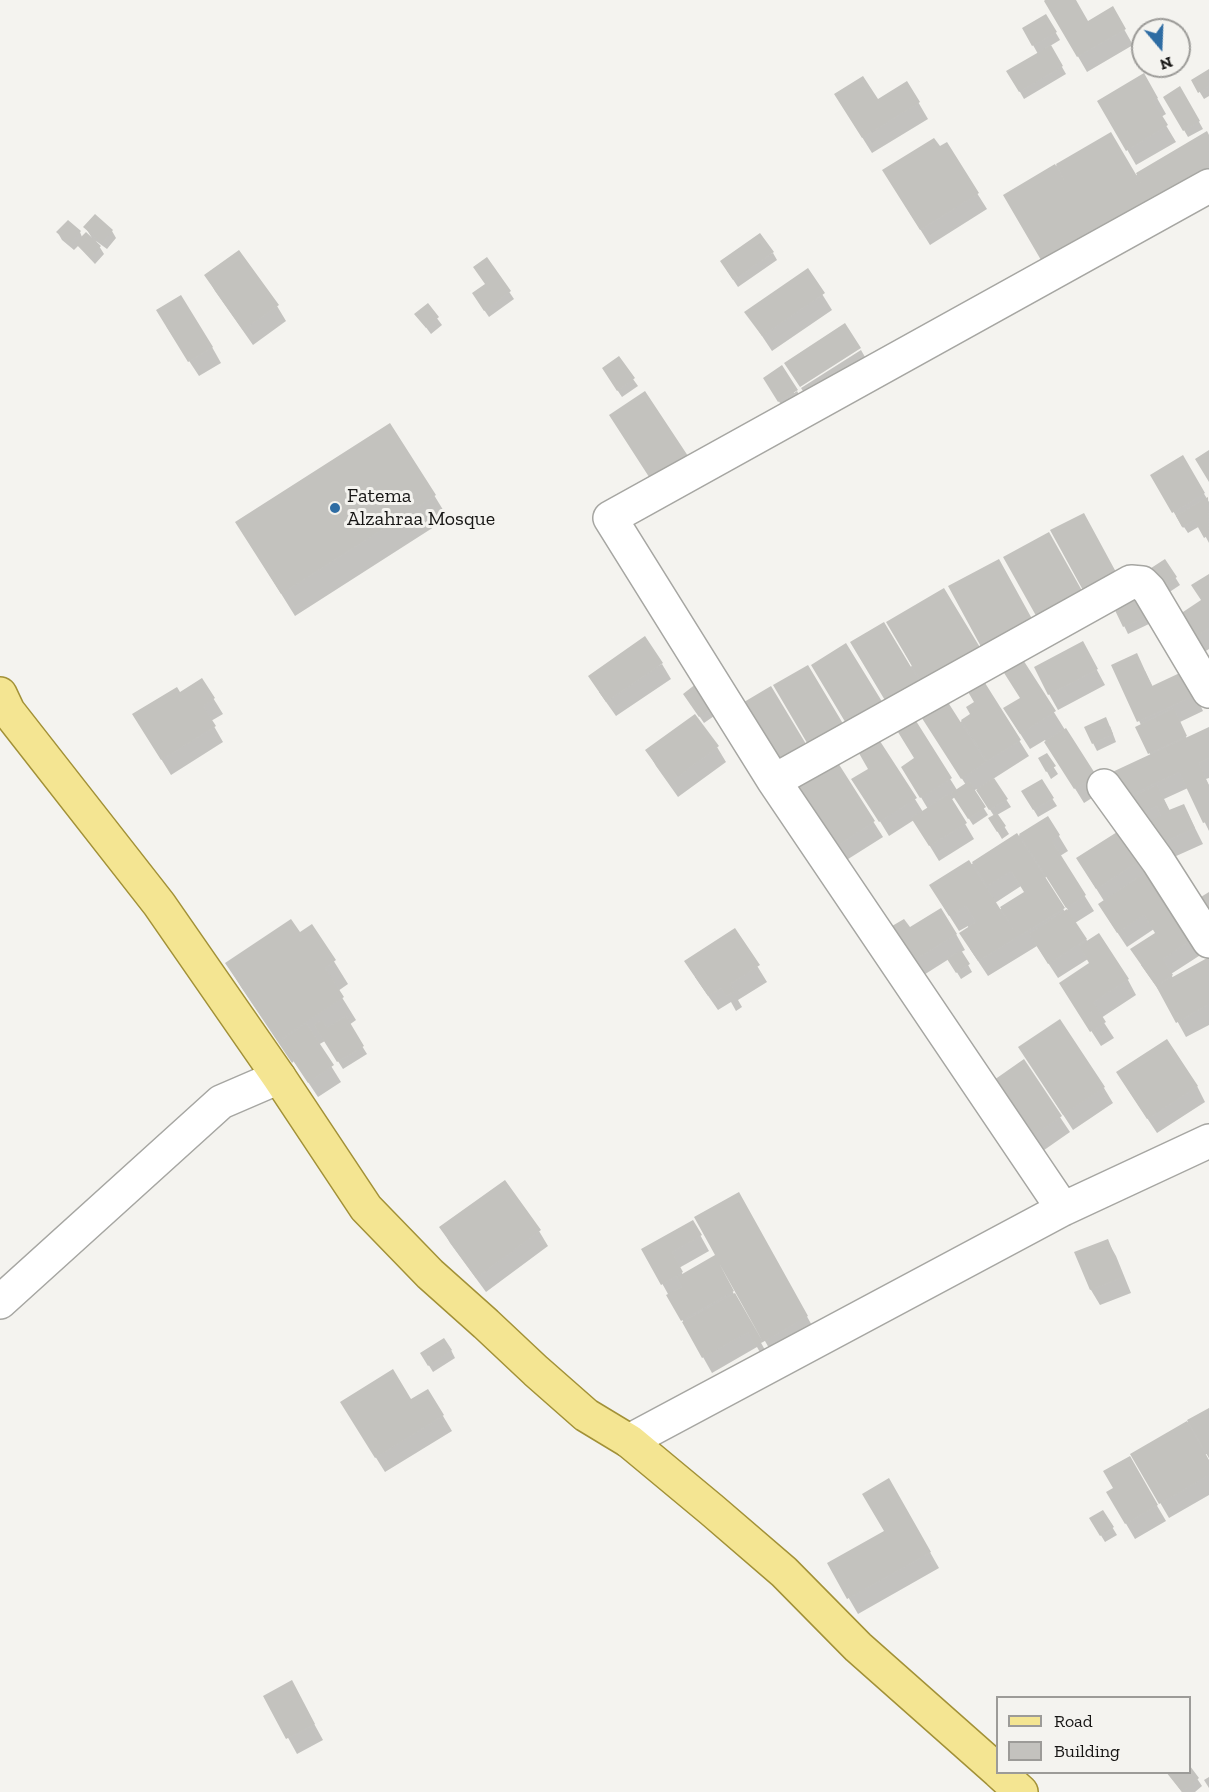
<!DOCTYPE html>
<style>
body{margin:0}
#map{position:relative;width:1209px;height:1792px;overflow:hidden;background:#f4f3ef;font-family:"Zilla Slab",serif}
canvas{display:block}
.legend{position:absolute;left:996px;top:1696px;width:195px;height:78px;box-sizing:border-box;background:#f4f3ef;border:2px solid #9c9b98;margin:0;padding:8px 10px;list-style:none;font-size:18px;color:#171615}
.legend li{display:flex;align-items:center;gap:12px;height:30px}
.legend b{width:30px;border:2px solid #9c9b98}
.north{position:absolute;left:1131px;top:18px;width:60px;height:60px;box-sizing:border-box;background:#f4f3ef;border:2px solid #9c9b98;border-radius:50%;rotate:161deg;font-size:16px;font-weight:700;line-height:24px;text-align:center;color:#171615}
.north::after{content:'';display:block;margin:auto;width:21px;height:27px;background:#2e6ca3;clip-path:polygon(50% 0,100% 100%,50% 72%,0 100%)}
</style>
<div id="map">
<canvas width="1209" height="1792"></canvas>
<ul class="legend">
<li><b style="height:8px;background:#f4e592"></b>Road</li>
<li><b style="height:16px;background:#c3c2be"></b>Building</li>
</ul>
<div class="north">N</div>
</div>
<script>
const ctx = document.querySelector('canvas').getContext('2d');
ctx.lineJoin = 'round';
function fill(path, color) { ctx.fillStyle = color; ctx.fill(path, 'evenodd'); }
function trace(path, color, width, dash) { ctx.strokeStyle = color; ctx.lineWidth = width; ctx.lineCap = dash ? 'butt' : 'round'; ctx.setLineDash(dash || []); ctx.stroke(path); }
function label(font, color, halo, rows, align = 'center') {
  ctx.font = font + ' "Zilla Slab",serif'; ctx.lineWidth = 6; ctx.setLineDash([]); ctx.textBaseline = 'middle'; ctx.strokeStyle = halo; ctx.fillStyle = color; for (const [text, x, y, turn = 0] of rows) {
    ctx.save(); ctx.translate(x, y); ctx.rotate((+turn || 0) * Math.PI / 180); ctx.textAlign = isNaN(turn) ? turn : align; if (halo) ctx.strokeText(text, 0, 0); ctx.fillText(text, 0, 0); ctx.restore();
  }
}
const shadow = new Path2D(`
 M1048,0H1074L1088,23L1112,8L1133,45L1087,72L1046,1Z
 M1046,16L1060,40L1050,46L1066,74L1024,99L1008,71L1038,54L1024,29Z
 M1209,71V96L1204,99L1193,81Z
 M1144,75L1166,114L1161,117L1176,142L1136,165L1099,101Z
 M907,83L928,119L872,153L845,110L878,102Z
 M1180,88L1203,129L1188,137L1165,97Z
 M1206,133L1209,138V187L1051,275L1005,195L1111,134L1135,176Z
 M946,144L987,209L930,245L893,186Z
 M85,227L112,231L116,238L107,249L96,241L104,254L95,264L78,246L74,250L62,240L58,233L80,232L82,237L92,238Z
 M773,253L777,260L738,287L726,269Z
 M487,259L514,299L489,317L478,301L486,284Z
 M807,270L832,310L772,351L746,312Z
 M206,275L277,306L286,321L253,345L215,291Z
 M427,305L442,325L431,334L416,314Z
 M166,326L212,347L221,363L199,376Z
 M861,350L869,364L810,402L801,388Z
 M608,376L633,379L638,386L622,397Z
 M769,386L793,390L794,393L797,391L801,398L784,409Z
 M1182,457L1209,502V543L1200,526L1188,533L1184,527L1183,528L1152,475Z
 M434,495L448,518L295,616L237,523Z
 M1165,561L1180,585L1162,597Z
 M1209,576V649L1196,657L1173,620L1202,602Z
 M944,590L992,670L979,677L1029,756L993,779L1011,807L997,815L1009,834L1002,839L990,819L994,816L977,789L973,791L988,815L973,825L955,797L951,800L974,839L939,861L914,820L889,836L854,779L870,769L858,749L861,746L813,665L846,645L893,724L875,735L923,812L928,809L903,767L916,759L895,725L899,722L852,643L884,624L910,667L912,666L888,622ZM965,685L976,702L968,708L972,714L959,723L943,697ZM919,711L966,785L957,790L911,716Z
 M1137,595L1151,623L1128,634L1116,609L1129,598Z
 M1019,656L1103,791L1084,803L1045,740L1030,749L1014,724L1021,699Z
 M1091,659L1105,685L1058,710L1049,694Z
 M662,664L671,679L616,716L599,692Z
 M1113,666L1145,671L1153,687L1192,688L1203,711L1180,722L1187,739L1209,729V778L1206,779L1209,785V831L1188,788L1164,799L1170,811L1184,806L1203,844L1165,861L1122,799L1151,756L1137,727L1141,725Z
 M202,680L223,714L211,721L223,742L171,775L143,730L179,694Z
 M701,682L717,714L704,723L689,701Z
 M1110,726L1116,742L1097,751L1093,743Z
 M717,747L726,762L678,797L656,766L647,750Z
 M1046,755L1058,774L1051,779L1040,759Z
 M835,761L883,837L845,861L797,784L818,766Z
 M1041,781L1057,806L1038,817L1023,792Z
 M1048,818L1068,851L1060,856L1094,911L1075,923L1088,942L1128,980L1136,995L1101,1018L1114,1038L1101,1046L1070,998L1091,964L1088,959L1058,978L1037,946L988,976L970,949L968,926L959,931L940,901L970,865ZM1047,876L1068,910L1065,912L1045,878ZM1021,886L1026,893L999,910L995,903Z
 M1125,829L1202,954L1171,974L1173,978L1209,959V1025L1186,1037L1165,999L1141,965L1156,934L1154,929L1127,947L1109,920L1104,901L1087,874Z
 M312,926L348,984L338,991L356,1020L349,1025L367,1054L343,1069L325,1041L318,1045L341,1082L318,1097L294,1061L292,1063L241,987L227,964L300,934Z
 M910,929L956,934L965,950L961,952L972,972L961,979L949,959L919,978L898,945Z
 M735,930L767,982L738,1000L742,1007L736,1011L731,1002L718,1010L695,977Z
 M1020,1048L1104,1088L1113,1103L1073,1130Z
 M1023,1062L1070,1132L1037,1155L993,1082Z
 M1197,1086L1205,1102L1157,1133L1127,1088Z
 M752,1217L820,1340L778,1364L765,1341Z
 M693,1222L709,1251L679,1268L683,1275L714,1258L770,1359L765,1361L757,1347L712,1373L703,1357L643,1249Z
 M441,1227L539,1231L548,1246L486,1292L450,1243Z
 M1107,1240L1116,1256L1131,1293L1100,1305L1091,1290L1076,1253Z
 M451,1350L455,1358L433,1372L422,1354Z
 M411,1401L443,1416L452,1431L385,1472L351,1418Z
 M1209,1410V1458L1207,1454L1204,1455L1209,1463V1495L1169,1518L1132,1454Z
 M1129,1458L1166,1521L1135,1539L1108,1493L1115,1488Z
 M889,1480L939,1568L858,1614L829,1564L886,1532Z
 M1103,1512L1117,1535L1105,1542L1091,1519Z
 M265,1696L300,1698L323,1740L297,1754Z
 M1190,1768L1202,1786L1195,1792H1182L1167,1772H1190Z
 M1209,1777V1788L1204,1780Z`);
const building = new Path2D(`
 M1045,0H1076L1088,21L1113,6L1126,29L1077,57L1044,1Z
 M1046,14L1057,32L1032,46L1022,28Z
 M1051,45L1063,66L1019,92L1006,71Z
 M1209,69V86L1198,93L1191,80Z
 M1144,73L1158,98L1153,101L1168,125L1126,151L1097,101Z
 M863,76L878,99L907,81L920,102L862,138L834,94Z
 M1180,86L1200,121L1183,131L1163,97Z
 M1207,131L1209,135V167L1095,232L1094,229L1041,260L1003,195L1055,164L1064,180L1056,164L1111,132L1141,183L1136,173Z
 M934,138L940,146L947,142L979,193L920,230L882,170Z
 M95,214L113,230L102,243L83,227Z
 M68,220L81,231L70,244L56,232Z
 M86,232L101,246L90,257L75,243Z
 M760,233L774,252L733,280L720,261Z
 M239,250L279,305L243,330L204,275Z
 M487,257L511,291L484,311L472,293L485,284L473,267Z
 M808,268L825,293L762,336L744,312Z
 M181,295L213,347L188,362L156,310Z
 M428,303L439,317L426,328L414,314Z
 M845,323L861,348L800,387L784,363Z
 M619,356L635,378L617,391L602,368Z
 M782,365L798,390L778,402L763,378Z
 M645,391L688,456L651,480L609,415Z
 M390,423L436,495L281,594L235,522Z
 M1209,450V482L1195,459Z
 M1183,455L1205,493L1172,513L1150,475Z
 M1208,497L1209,535L1204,538L1194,520L1182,527L1176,516Z
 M1084,513L1123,585L1090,603L1050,530Z
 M1049,532L1085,596L1039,621L1003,557Z
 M999,559L1036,626L985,654L948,586Z
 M1165,559L1177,577L1156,590L1145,572Z
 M1209,574V628L1186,643L1171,620L1201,600L1191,585Z
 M944,588L984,654L925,688L886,622Z
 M1137,593L1148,616L1123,627L1112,604Z
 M884,622L923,687L889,707L850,642Z
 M645,636L663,663L606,702L588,676Z
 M1083,641L1098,669L1048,695L1034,667Z
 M846,643L886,708L850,730L811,665Z
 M1018,652L1056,711L1020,734L1003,708L1020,698L999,665Z
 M1137,653L1152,686L1184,671L1195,695L1137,722L1111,665Z
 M808,665L848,732L813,753L773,685Z
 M980,675L1021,740L987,761L961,720L970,714L966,707L974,702L964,685Z
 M202,678L215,698L203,706L216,726L161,760L132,714L177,687L180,692Z
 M701,680L714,706L699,717L683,694Z
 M771,686L812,754L775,777L734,708Z
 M944,696L986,762L961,779L918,712Z
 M1174,708L1187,736L1148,754L1135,727Z
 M911,713L952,778L920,798L901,767L914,758L893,724Z
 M695,714L719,746L669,783L645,750Z
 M1106,717L1113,734L1092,744L1084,727Z
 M1209,727V758L1199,763L1209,786V821L1203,823L1179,772L1120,800L1108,774Z
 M1066,728L1096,775L1074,789L1044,742Z
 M876,735L917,798L879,822L851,779L868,769L856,748Z
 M1047,753L1056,766L1046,772L1038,758Z
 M833,755L875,821L835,847L793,780Z
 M994,778L1008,799L989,810L976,790Z
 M1042,779L1054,798L1033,810L1021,791Z
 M969,781L986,807L968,819L951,793Z
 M1157,785L1169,810L1184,804L1195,828L1155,846L1145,824L1161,816L1157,806L1134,817L1125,800Z
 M949,794L967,823L929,846L911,818Z
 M997,813L1006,826L997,832L988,818Z
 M1048,816L1060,835L1052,841L1086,895L1066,908L1019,834Z
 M1125,827L1144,858L1096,889L1076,858Z
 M1017,833L1065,908L978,961L959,933L976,922L966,906L949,916L929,885L969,860L1013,929L1000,907L1024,892L1011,871L987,886L972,862Z
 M1151,869L1194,938L1163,959L1173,975L1158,985L1209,957V1004L1176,1023L1156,986L1130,949L1155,933L1144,915L1117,933L1098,904Z
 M1209,892V919L1196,900Z
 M941,908L957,934L909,963L887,929L904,919L910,927Z
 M1067,909L1087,939L1048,964L1029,934Z
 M291,919L300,932L312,924L336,960L325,968L344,997L278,1041L225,963Z
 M735,928L760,965L730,984L735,991L726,996L721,988L708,996L684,961Z
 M1099,933L1129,979L1093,1002L1106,1022L1090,1032L1059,983L1089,963L1079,946Z
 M961,950L970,964L956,973L947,959Z
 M346,1016L364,1046L337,1062L314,1025L322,1020L327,1028Z
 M1060,1019L1105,1087L1063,1115L1018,1047Z
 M306,1023L334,1065L308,1083L280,1041Z
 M1167,1039L1198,1086L1147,1119L1116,1072Z
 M1024,1059L1062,1116L1027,1140L994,1080Z
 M505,1180L541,1230L476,1278L439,1227Z
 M739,1192L808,1316L763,1342L719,1263L734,1291L681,1321L666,1295L682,1287L677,1277L715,1255L694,1217Z
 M693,1220L702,1235L672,1252L683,1272L661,1285L641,1249Z
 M1108,1239L1123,1277L1090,1290L1074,1252Z
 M735,1293L763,1342L755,1346L748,1332L702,1358L682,1322Z
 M444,1338L452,1350L428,1366L420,1353Z
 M393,1369L411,1399L428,1389L444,1415L375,1458L340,1402Z
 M1209,1408V1458L1187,1420Z
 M1187,1421L1209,1460V1475L1159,1504L1130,1454Z
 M1130,1456L1158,1505L1125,1524L1106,1492L1113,1488L1103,1471Z
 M889,1478L931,1552L847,1599L827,1563L884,1531L862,1494Z
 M1103,1510L1114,1527L1100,1536L1089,1518Z
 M292,1680L315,1724L286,1739L263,1696Z
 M1190,1766L1199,1778L1182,1792L1166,1772H1190Z`);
const minor = new Path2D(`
 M774,781L1131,582L1142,583L1149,590L1209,691
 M1104,786L1158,861L1209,941
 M1063,1209L774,781L610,518L1209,186
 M0,1302L221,1102L279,1077
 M629,1441L1063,1209L1209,1141`);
const major = new Path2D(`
 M0,694L8,711L159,904L279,1077L366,1208L430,1274L486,1324L536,1371L586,1415L629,1441L712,1510L784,1572L858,1647L998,1771
 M999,1772L1021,1792`);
const markers = [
 [335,508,6,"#2e6ca3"]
];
const poiNames = [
 ["Fatema",347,496],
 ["Alzahraa Mosque",347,519]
];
fill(shadow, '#0003');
fill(building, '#c3c2be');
trace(minor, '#a6a6a2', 36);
trace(major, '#a29137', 36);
trace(minor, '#fff', 33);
trace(major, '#f4e592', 33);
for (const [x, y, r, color] of markers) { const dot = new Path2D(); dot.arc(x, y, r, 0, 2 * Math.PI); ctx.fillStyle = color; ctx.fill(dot); trace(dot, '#f4f3ef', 2); }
label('20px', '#171615', '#f4f3ef', poiNames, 'left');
</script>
